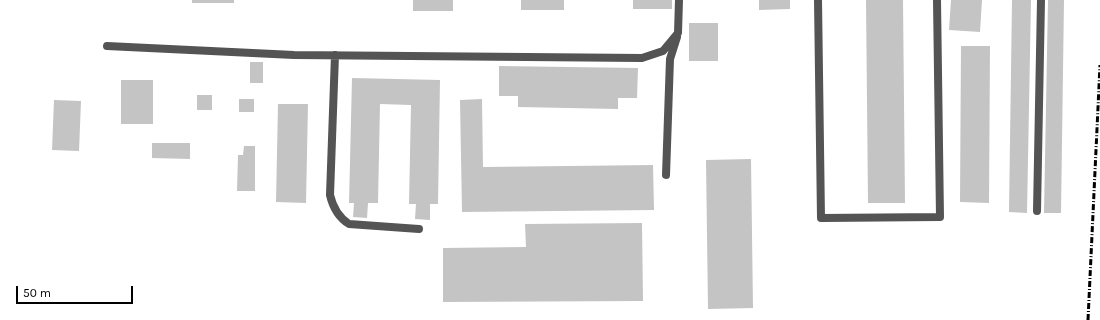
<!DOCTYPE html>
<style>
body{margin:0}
#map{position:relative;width:1100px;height:320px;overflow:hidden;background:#fff;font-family:Karla,sans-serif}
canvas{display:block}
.scale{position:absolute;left:16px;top:286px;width:117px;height:18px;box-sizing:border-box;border:2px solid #000;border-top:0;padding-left:5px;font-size:12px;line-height:14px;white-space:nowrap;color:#000;-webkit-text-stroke:3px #fff;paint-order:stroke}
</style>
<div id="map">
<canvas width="1100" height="320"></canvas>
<div class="scale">50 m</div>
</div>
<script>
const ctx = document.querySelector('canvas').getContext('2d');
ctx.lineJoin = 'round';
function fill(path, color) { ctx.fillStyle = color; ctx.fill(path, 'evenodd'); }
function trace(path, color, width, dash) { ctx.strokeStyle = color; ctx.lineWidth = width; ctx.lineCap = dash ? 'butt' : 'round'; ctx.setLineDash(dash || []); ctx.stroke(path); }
const building = new Path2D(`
 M192,0H234V3H192Z
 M413,0H453V11H413Z
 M521,0H564V10H521Z
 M633,0H672V9H633Z
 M759,0H790V9L759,10Z
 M866,0H903L905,203H868Z
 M951,0H982L980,32L949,30Z
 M1012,0H1031L1027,213L1009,212Z
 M1048,0H1064L1061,213H1044Z
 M689,23H718V61H689Z
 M961,46H990L989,203L960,202Z
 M250,62H263V83H250Z
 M499,66L638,68L637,98H618V109L518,107V96H499Z
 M352,78L440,80L438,204H430V220L415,219L416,204H409L411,105L380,104L378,203H368L367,218L353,217L354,203H349Z
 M121,80H153V124H121Z
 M197,95H212V110H197Z
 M239,99H254V112H239Z
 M482,99L483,167L653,165L654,210L462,212L460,100Z
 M54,100L81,101L79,151L52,150Z
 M278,104H308L306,203L276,202Z
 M152,143H190V159L152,158Z
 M244,146H255V191H237L238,155H243Z
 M751,159L753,308L708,309L706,160Z
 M642,223L643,301L443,302V248L526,247L525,224Z`);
const service = new Path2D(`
 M818,0L821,218L940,217L937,0
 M107,46L294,55L642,58L663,51L678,33L679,0
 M335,55L330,195C333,208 338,217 349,224L419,229
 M666,175L670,59L677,37
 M1037,211L1041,0`);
const rail = new Path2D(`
 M1088,320L1100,65`);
fill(building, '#c4c4c4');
trace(service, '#545454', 8);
trace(rail, '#000', 3, [6, 2, 1, 2]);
</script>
